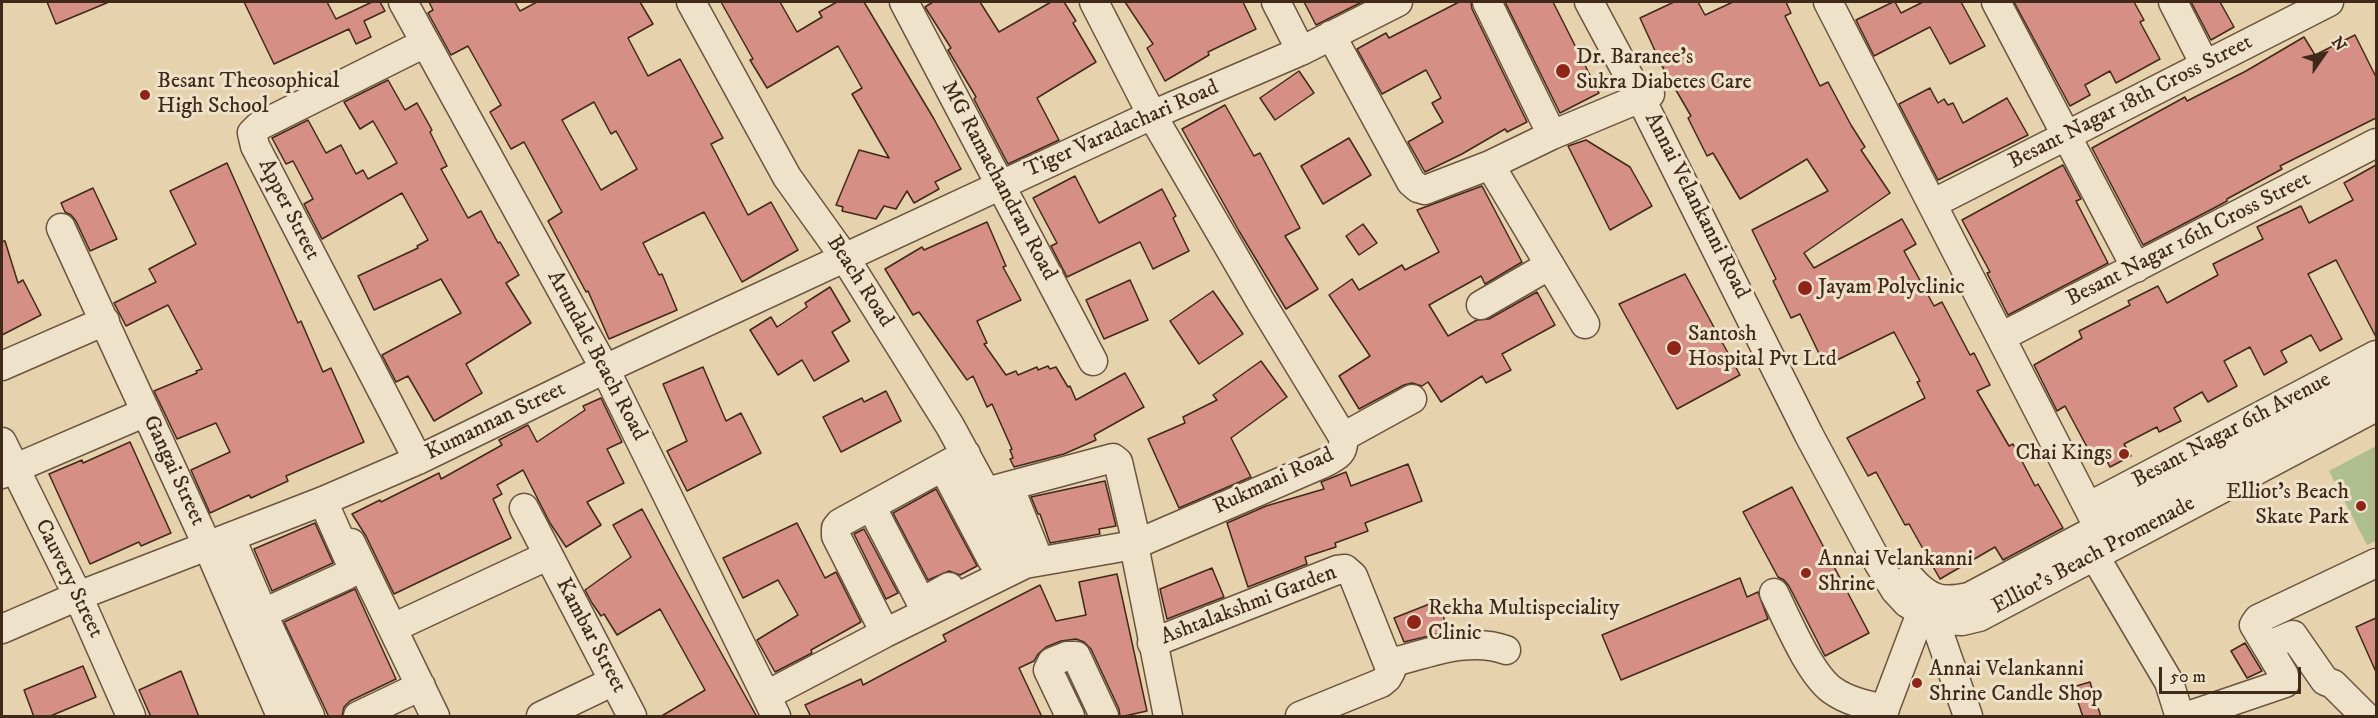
<!DOCTYPE html>
<style>
body{margin:0}
#map{position:relative;width:2378px;height:718px;overflow:hidden;background:#e6d3ae;font-family:"IM FELL DW Pica",serif}
canvas{display:block}
.frame{position:absolute;inset:0;border:3px solid #41291a;pointer-events:none}
.north{position:absolute;left:2294px;top:24px;width:60px;height:60px;-webkit-text-stroke:4px #efe2ca;paint-order:stroke;rotate:56deg;font-size:16px;font-weight:700;line-height:24px;text-align:center;color:#41291a}
.north::after{content:'';display:block;margin:auto;width:21px;height:27px;background:#41291a;clip-path:polygon(50% 0,100% 100%,50% 72%,0 100%)}
.scale{position:absolute;left:2159px;top:667px;width:142px;height:27px;box-sizing:border-box;border:3px solid #41291a;border-top:0;padding-left:8px;font-size:18px;line-height:21px;white-space:nowrap;color:#41291a;-webkit-text-stroke:4px #efe2ca;paint-order:stroke}
</style>
<div id="map">
<canvas width="2378" height="718"></canvas>
<div class="frame"></div>
<div class="north">N</div>
<div class="scale">50 m</div>
</div>
<script>
const ctx = document.querySelector('canvas').getContext('2d');
ctx.lineJoin = 'round';
function fill(path, color) { ctx.fillStyle = color; ctx.fill(path, 'evenodd'); }
function trace(path, color, width, dash) { ctx.strokeStyle = color; ctx.lineWidth = width; ctx.lineCap = dash ? 'butt' : 'round'; ctx.setLineDash(dash || []); ctx.stroke(path); }
function label(font, color, halo, rows, align = 'center') {
  ctx.font = font + ' "IM FELL DW Pica",serif'; ctx.lineWidth = 6; ctx.setLineDash([]); ctx.textBaseline = 'middle'; ctx.strokeStyle = halo; ctx.fillStyle = color; for (const [text, x, y, turn = 0] of rows) {
    ctx.save(); ctx.translate(x, y); ctx.rotate((+turn || 0) * Math.PI / 180); ctx.textAlign = isNaN(turn) ? turn : align; if (halo) ctx.strokeText(text, 0, 0); ctx.fillText(text, 0, 0); ctx.restore();
  }
}
const green = new Path2D(`
 M2376,446V541L2367,545L2329,471Z`);
const building = new Path2D(`
 M47,2H109L56,24Z
 M244,2H327L336,19L372,2H380L385,11L364,21L371,37L356,44L349,29L274,64Z
 M429,2H515L520,11L537,2H640L653,24L628,38L648,76L680,59L723,138L711,144L748,215L771,202L798,250L742,282L704,212L643,243L659,275L662,274L677,310L609,339L588,291L586,292L548,221L562,212L524,142L511,149L490,112L501,105L468,46L451,55L428,13L433,10ZM594,102L611,134L616,131L637,169L601,190L562,120Z
 M721,2H780L797,32L822,17L819,12L837,2H864L934,119L961,169L935,182L939,189L914,203L907,191L896,209L884,206L876,219L842,211L843,207L836,205L859,150L889,158L852,94L862,88L838,46L767,88L750,60L753,59Z
 M933,2H980L999,32L1051,2H1064L1076,21L1073,23L1096,62L1037,98L1059,140L1008,164L974,99L976,97L948,50L951,48L925,7Z
 M1125,2H1243L1256,29L1208,52L1209,55L1165,81L1147,48L1153,44Z
 M1304,2H1362L1316,25Z
 M1459,2H1471L1472,9L1527,122L1507,132L1505,129L1462,154L1425,172L1408,142L1443,122L1432,103L1441,98L1426,70L1382,94L1357,49L1386,33L1389,38Z
 M1505,2H1553L1599,93L1560,113Z
 M1674,2H1698L1705,15L1733,2H1786L1791,13L1785,16L1820,86L1828,82L1851,125L1865,147L1861,150L1890,193L1804,253L1814,268L1902,219L1916,244L1904,251L1934,306L1942,302L1970,355L1974,353L1990,385L1977,391L2009,446L2013,444L2035,486L2038,484L2063,528L2003,560L1995,547L1940,579L1909,524L1905,525L1876,472L1868,476L1847,438L1925,398L1917,382L1920,381L1894,332L1825,366L1800,314L1791,318L1773,281L1776,279L1752,230L1828,191L1807,159L1740,199L1713,153L1707,156L1688,118L1691,116L1662,66L1640,18Z
 M1893,2H1895L1901,13L1923,2H1961L1985,46L1950,64L1930,27L1874,56L1856,20Z
 M2014,2H2134L2144,20L2140,22L2160,59L2116,83L2110,71L2085,85L2090,95L2070,106Z
 M2191,2H2220L2234,27L2211,40Z
 M2355,35L2376,77V118L2280,166L2282,169L2227,199V201L2216,207L2143,245L2092,148L2185,97L2187,101L2246,71L2304,37L2315,55Z
 M1299,71L1314,93L1275,120L1260,98Z
 M388,80L405,110L417,103L432,130L430,132L447,166L441,169L468,218L481,211L498,243L500,242L519,275L506,283L531,323L466,364L482,393L434,421L408,376L396,382L382,355L461,313L441,279L374,310L358,276L418,248L417,246L428,240L402,193L322,239L304,204L313,199L293,161L286,164L272,138L308,120L326,153L341,145L356,174L363,170L368,179L397,163L373,121L360,129L344,102Z
 M1930,88L1938,103L1944,99L1948,105L1953,103L1963,123L2007,98L2028,135L1938,180L1899,104Z
 M1225,105L1254,156L1260,153L1300,228L1285,236L1318,289L1286,309L1239,231L1182,129Z
 M1349,138L1371,175L1323,204L1301,166Z
 M1586,140L1630,167L1652,206L1610,230L1568,146Z
 M227,163L298,323L301,321L323,372L331,368L364,442L286,476L288,481L251,498L249,495L210,513L191,470L230,452L216,423L177,439L154,391L197,373L196,371L202,369L168,305L126,326L114,303L156,282L149,269L196,244L170,191Z
 M2063,165L2081,199L2076,201L2108,263L2008,315L1987,273L1990,272L1962,220Z
 M2376,165V337L2336,260L2308,274L2342,339L2320,351L2311,335L2281,351L2287,362L2264,375L2250,347L2224,361L2237,386L2208,402L2202,392L2174,408L2181,421L2159,432L2157,427L2124,444L2131,456L2110,467L2104,455L2094,460L2065,406L2057,411L2034,365L2082,338L2079,331L2130,305L2128,301L2158,286L2167,303L2218,275L2213,264L2263,239L2257,227L2301,206L2309,223L2353,200L2344,183Z
 M1075,176L1099,223L1162,189L1176,216L1173,218L1189,251L1153,269L1140,242L1067,277L1051,246L1057,243L1033,198Z
 M1482,186L1522,262L1485,284L1481,276L1429,305L1448,336L1477,320L1489,319L1537,292L1555,325L1502,354L1511,370L1486,383L1482,376L1441,402L1428,382L1422,386L1412,383L1404,385L1359,409L1339,376L1370,356L1329,295L1352,279L1359,290L1402,265L1405,270L1439,252L1417,210Z
 M93,188L117,239L90,251L76,221L71,215L65,212L61,203Z
 M987,222L1006,266L1003,267L1021,300L977,321L987,343L984,344L1006,375L1016,371L1018,375L1037,367L1038,370L1048,366L1050,369L1056,367L1068,387L1070,386L1076,400L1125,373L1144,407L1094,435L1096,440L1064,454L1014,467L1010,459L1013,458L1010,450L1012,449L992,404L987,407L973,376L967,380L919,312L913,315L885,269L922,247L924,250Z
 M1363,224L1377,243L1359,255L1346,236Z
 M2,241H5L18,283L23,280L41,315L2,335Z
 M1685,274L1740,375L1677,409L1619,304Z
 M1130,280L1148,320L1104,339L1086,300Z
 M830,287L850,321L832,332L849,361L814,381L802,360L778,375L750,330L771,317L777,327L807,307L805,303Z
 M1213,291L1243,334L1199,364L1170,321Z
 M1261,361L1287,397L1231,438L1251,477L1179,508L1148,439L1185,423L1183,417L1217,400L1213,395Z
 M703,367L726,421L741,413L761,453L687,491L667,451L687,441L663,384Z
 M886,391L901,421L841,452L823,417L862,398L864,402Z
 M601,398L622,442L607,449L624,483L587,502L601,525L566,547L550,523L523,470L497,485L502,494L493,499L511,538L394,594L366,536L352,514L380,500L381,502L439,473L441,479L502,445L499,440L528,425L537,442L585,410L583,406Z
 M130,442L171,533L141,546L139,542L90,564L49,474L82,460L83,463Z
 M1408,464L1422,501L1365,523L1368,531L1335,543L1336,547L1305,557L1307,564L1248,587L1227,523L1266,506L1324,489L1321,482L1346,472L1351,486Z
 M1105,481L1116,526L1099,529L1100,534L1050,543L1040,514H1038L1031,497Z
 M1792,487L1869,633L1825,656L1789,586L1784,580L1778,577L1743,512Z
 M936,489L977,566L960,575L949,571L928,580L893,513Z
 M642,509L676,572L757,717H660L705,690L660,609L617,635L604,614L601,616L592,603L585,590L631,557L613,525Z
 M315,523L333,563L272,591L254,549Z
 M797,523L825,578L836,572L861,622L811,650L812,653L775,672L757,640L798,615L778,580L743,598L723,558Z
 M864,529L898,593L886,599L854,534Z
 M1212,568L1224,597L1167,619L1160,589Z
 M1117,574L1147,711L1120,717L1119,709L1091,649L1084,642L1076,639L1061,641L1046,647L1038,654L1034,661L1019,668L1042,717H811L805,705L861,679L863,685L946,641L943,635L1040,585L1056,621L1086,615L1079,582Z
 M1740,578L1747,597L1758,592L1768,619L1621,680L1602,635Z
 M355,589L396,679L350,701L344,707L342,716L329,717L284,622Z
 M1437,601L1449,631L1404,642L1394,618Z
 M2376,618V672L2356,627Z
 M2245,643L2262,671L2247,678L2231,651Z
 M83,666L96,697L48,717H34L24,690Z
 M181,671L199,717H151L139,690Z
 M2090,682L2101,717H2083L2073,687Z`);
const minor = new Path2D(`
 M403,2L605,369L776,716
 M691,2L787,177L845,258L950,426L1025,564
 M904,2L1093,361
 M1276,2L1301,51
 M1487,2L1552,135
 M1589,2L1640,97L1809,435L1873,554L1895,590L1907,603L1934,619L1962,621L1979,617L2376,407
 M1828,2L2107,544
 M1996,2L2136,268
 M2173,2L2205,65
 M1331,35L1411,182L1418,188L1425,190L1490,165L1552,135L1650,94
 M1490,165L1585,324
 M1932,204L2329,2
 M61,228L208,547L281,716
 M1481,305L1550,265
 M2001,337L2376,143
 M2,366L105,321
 M1343,437L1412,399
 M2,442L78,596L131,716
 M418,460L255,146L252,133L259,126L425,43
 M943,467L992,560
 M2,474L146,412
 M1009,486L1034,548
 M986,492L1113,458L1118,462L1134,531V545L1168,716
 M871,506L920,600H926L949,587
 M2088,507L2376,355
 M524,508L632,716
 M231,538L260,606L264,610H270L347,575L351,564L323,501
 M351,543L435,716
 M2094,555L2169,682L2178,711L2185,716
 M1910,578C1929,600 1942,603 1969,597L2376,381
 M1774,593C1787,619 1809,673 1832,690C1847,701 1866,705 1885,709
 M1934,619L1968,716
 M266,621L310,716
 M393,628L547,556
 M2,629L78,596L323,501L418,460L605,369L1152,115L1301,51L1398,2
 M885,633L836,536V528L840,523L966,454
 M1152,643L1337,570L1345,569L1353,576L1391,671L1387,678L1381,683L1300,716
 M2267,646L2293,635L2325,681L2333,684L2365,716
 M1390,663C1427,654 1469,636 1506,650
 M767,695L885,633L1025,564L1134,545L1322,464C1336,457 1345,454 1343,437L1262,304L1152,115L1094,2
 M358,716L421,686
 M541,716L614,681
 M1070,716L1048,670L1052,662L1067,656H1076L1104,716
 M1882,716L1921,613
 M2188,716L2285,683L2284,675L2254,625L2258,619L2376,563`);
const markers = [
 [1563,71,8,"#8f2418"],
 [145,95,6,"#8f2418"],
 [1805,288,8,"#8f2418"],
 [1674,348,8,"#8f2418"],
 [2124,454,6,"#8f2418"],
 [2361,506,6,"#8f2418"],
 [1806,573,6,"#8f2418"],
 [1414,622,8,"#8f2418"],
 [1917,683,6,"#8f2418"]
];
const poiNames = [
 ["Dr. Baranee's",1576,58],
 ["Sukra Diabetes Care",1576,83],
 ["Besant Theosophical",157,82],
 ["High School",157,107],
 ["Jayam Polyclinic",1818,288],
 ["Santosh",1688,335],
 ["Hospital Pvt Ltd",1688,360],
 ["Chai Kings",2112,454,"right"],
 ["Elliot's Beach",2349,493,"right"],
 ["Skate Park",2349,518,"right"],
 ["Annai Velankanni",1818,560],
 ["Shrine",1818,585],
 ["Rekha Multispeciality",1428,609],
 ["Clinic",1428,634],
 ["Annai Velankanni",1929,670],
 ["Shrine Candle Shop",1929,695]
];
const streetNames = [
 ["Besant Nagar 18th Cross Street",2131,103,-27],
 ["Tiger Varadachari Road",1122,130,-24],
 ["MG Ramachandran Road",998,181,62],
 ["Annai Velankanni Road",1696,206,63],
 ["Apper Street",288,210,63],
 ["Besant Nagar 16th Cross Street",2189,240,-27],
 ["Beach Road",859,282,57],
 ["Arundale Beach Road",596,356,62],
 ["Kumannan Street",496,422,-26],
 ["Besant Nagar 6th Avenue",2232,431,-28],
 ["Gangai Street",173,471,65],
 ["Rukmani Road",1274,482,-25],
 ["Elliot's Beach Promenade",2094,556,-28],
 ["Cauvery Street",68,579,64],
 ["Ashtalakshmi Garden",1249,606,-21],
 ["Kambar Street",590,636,62]
];
fill(green, '#aebe8f');
fill(building, '#d58f84');
trace(building, '#41291a', 1.5);
trace(minor, '#6a543f', 31);
trace(minor, '#efe2ca', 28);
for (const [x, y, r, color] of markers) { const dot = new Path2D(); dot.arc(x, y, r, 0, 2 * Math.PI); ctx.fillStyle = color; ctx.fill(dot); trace(dot, '#efe2ca', 2); }
label('22px', '#41291a', '#efe2ca', poiNames, 'left');
label('22px', '#41291a', '#efe2ca', streetNames);
</script>
